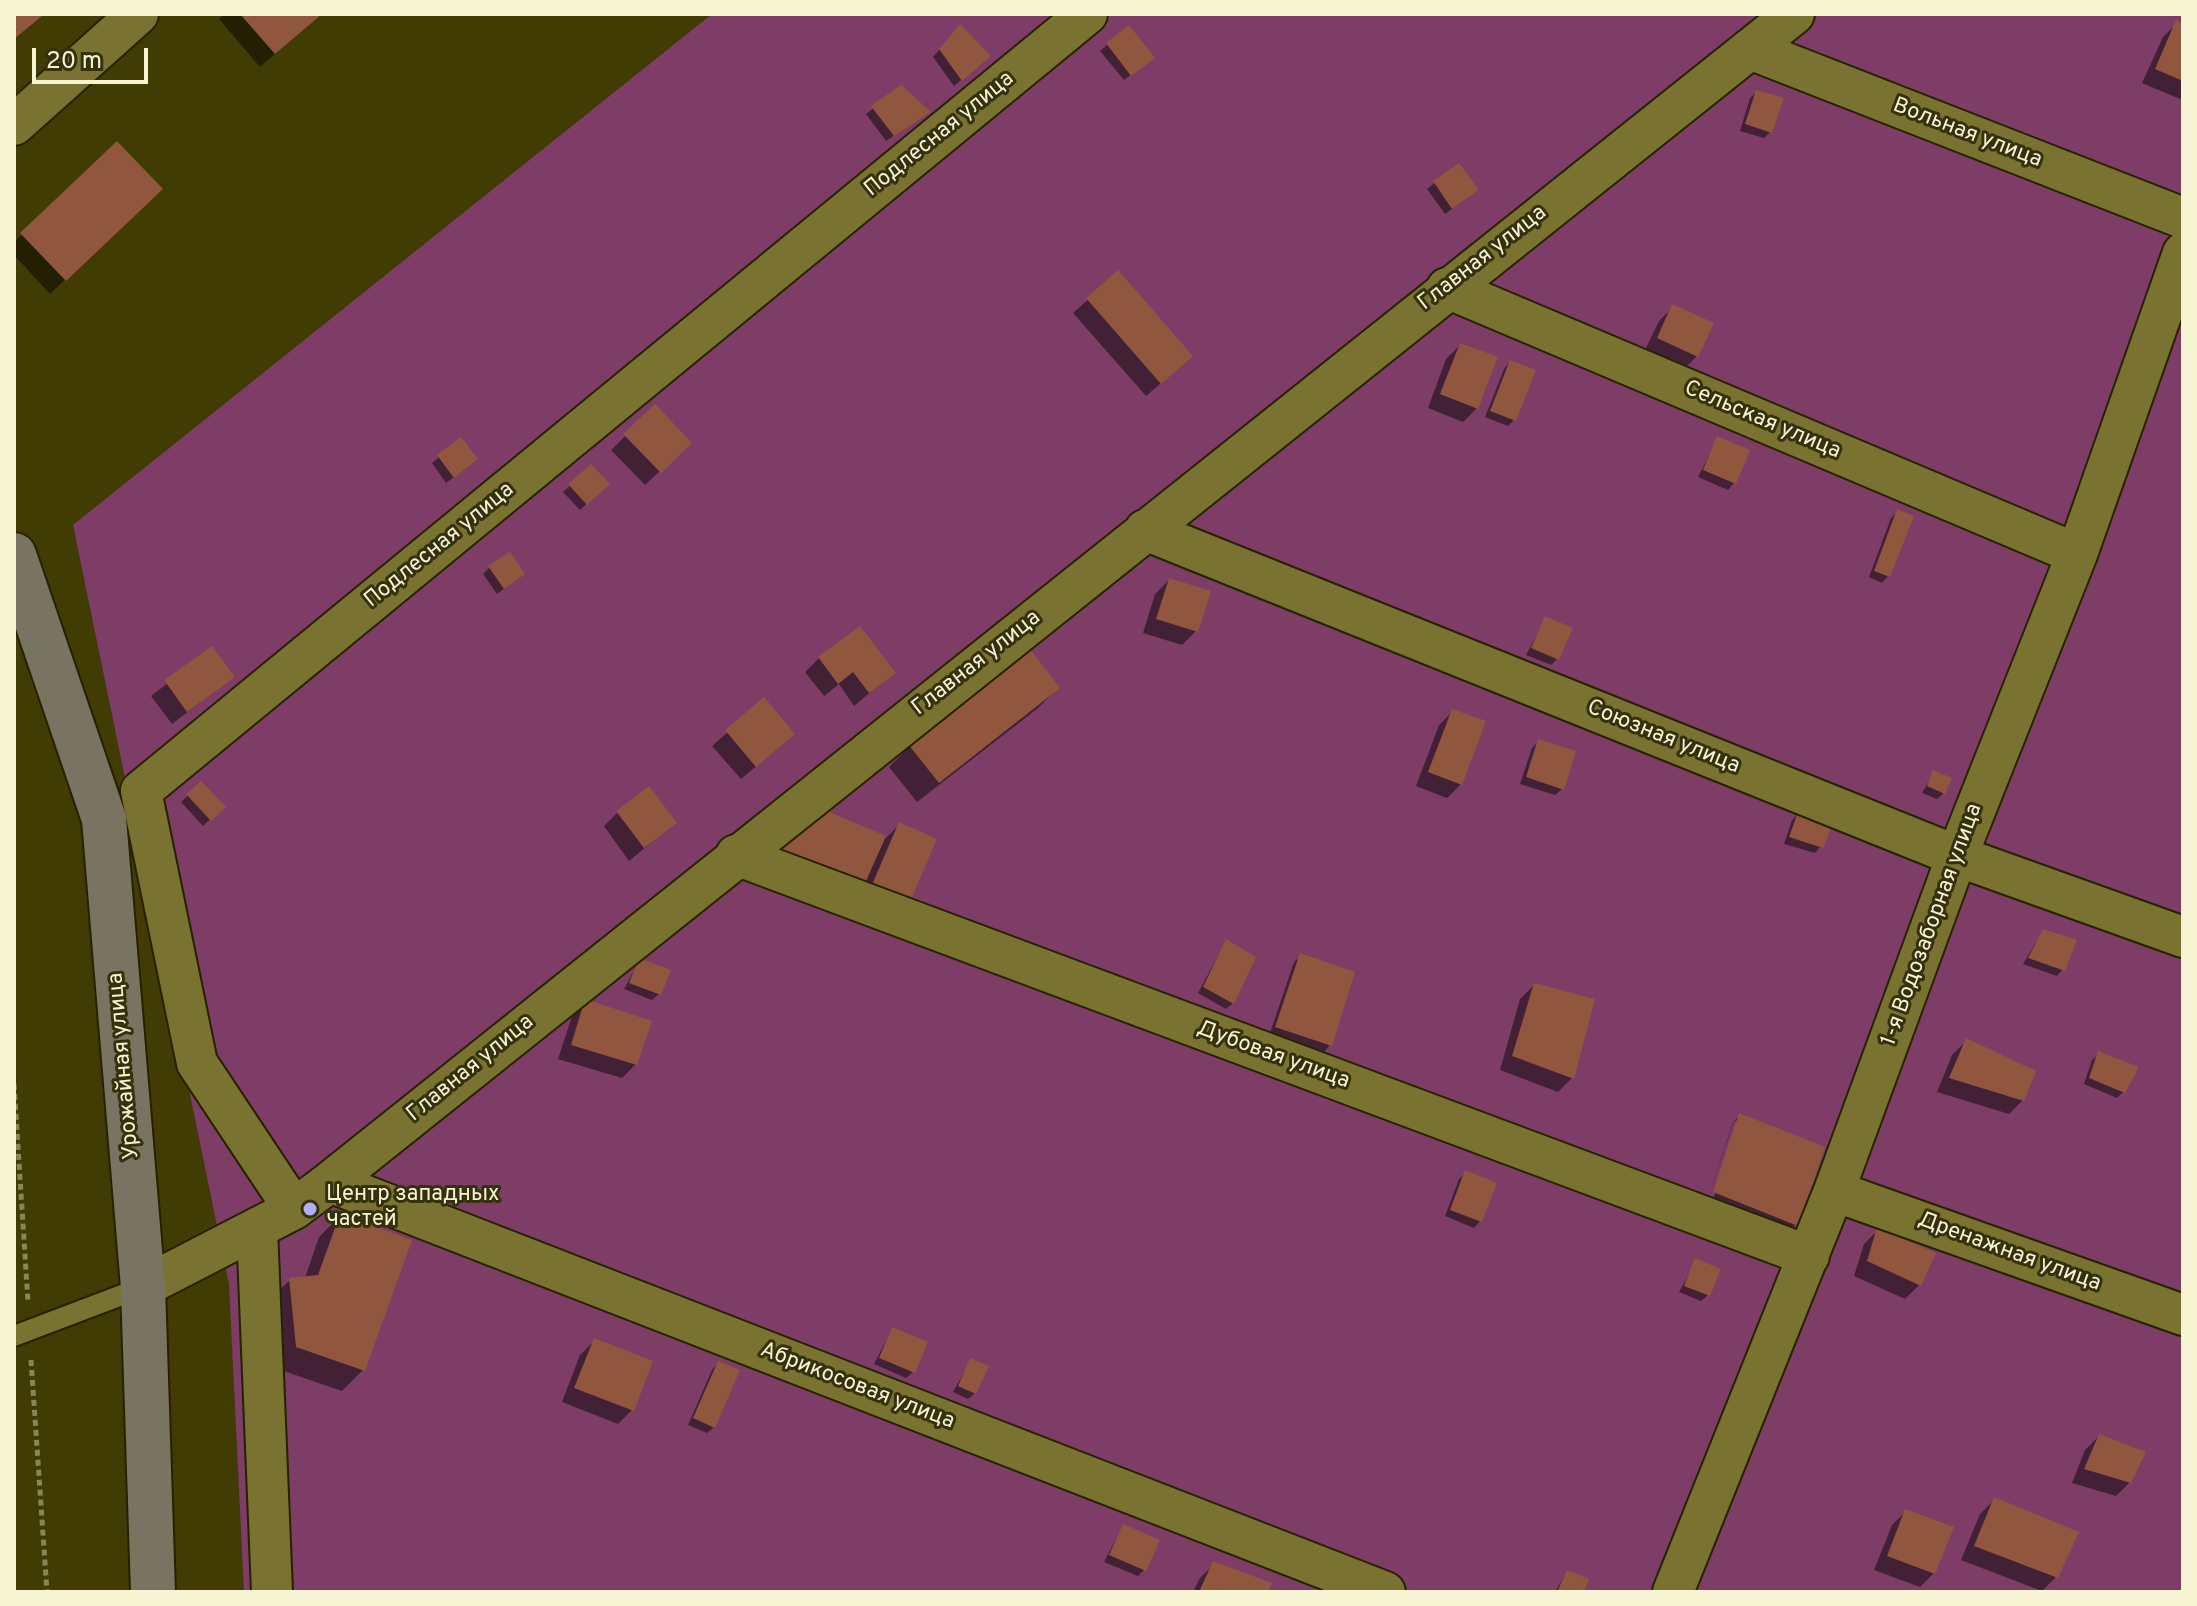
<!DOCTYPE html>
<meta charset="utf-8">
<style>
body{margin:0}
#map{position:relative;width:2197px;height:1606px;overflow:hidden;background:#413b04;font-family:Overpass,sans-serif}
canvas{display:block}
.frame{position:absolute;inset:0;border:16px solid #f7f4d3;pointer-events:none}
.scale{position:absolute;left:32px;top:48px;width:116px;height:36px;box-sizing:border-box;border:4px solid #f7f4d3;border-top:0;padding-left:10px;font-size:24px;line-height:28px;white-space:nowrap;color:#f7f4d3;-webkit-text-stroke:6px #35310d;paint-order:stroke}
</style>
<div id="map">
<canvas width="2197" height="1606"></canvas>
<div class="frame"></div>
<div class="scale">20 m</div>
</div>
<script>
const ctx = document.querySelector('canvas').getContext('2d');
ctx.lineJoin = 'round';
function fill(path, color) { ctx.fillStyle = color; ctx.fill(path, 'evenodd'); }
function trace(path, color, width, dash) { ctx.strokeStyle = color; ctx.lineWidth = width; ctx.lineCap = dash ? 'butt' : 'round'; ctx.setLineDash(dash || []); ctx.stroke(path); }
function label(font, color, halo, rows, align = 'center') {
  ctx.font = font + ' Overpass,sans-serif'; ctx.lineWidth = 6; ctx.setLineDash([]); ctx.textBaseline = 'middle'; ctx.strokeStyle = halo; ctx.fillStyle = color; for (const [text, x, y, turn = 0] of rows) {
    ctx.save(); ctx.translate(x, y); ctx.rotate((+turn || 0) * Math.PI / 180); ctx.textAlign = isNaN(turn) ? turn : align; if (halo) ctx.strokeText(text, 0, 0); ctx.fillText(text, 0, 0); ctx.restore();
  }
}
const green = new Path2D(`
 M712,14H2183V1592H244L229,1284L73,525Z`);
const shadow = new Path2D(`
 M224,14H321L260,67L219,19Z
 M2177,23L2183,26V96L2180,99L2142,83L2163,37Z
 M1128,28L1145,64L1124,80L1100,51Z
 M954,33L982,63L954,86L933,57Z
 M901,87L928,112L886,141L866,114Z
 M1757,92L1770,132L1764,138L1740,131L1750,98Z
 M117,144L146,203L50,294L14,255V242Z
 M1458,165L1470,196L1445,214L1427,189Z
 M1118,273L1176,370L1146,396L1073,313Z
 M1673,307L1697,356L1683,370L1644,352L1659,321Z
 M1460,345L1477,408L1463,422L1428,408L1446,359Z
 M1510,362L1514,420L1508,426L1485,417L1504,369Z
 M655,407L689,443L645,485L611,450Z
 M1718,439L1734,483L1728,490L1698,477Z
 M460,440L469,466L446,483L432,463Z
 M591,467L607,484L580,510L563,492Z
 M1897,512L1888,576L1882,583L1869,577L1891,518Z
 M490,567L523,574L497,594L483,574Z
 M1169,580L1196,631L1182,645L1143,633L1155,594Z
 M1546,618L1557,659L1551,665L1526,655Z
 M212,649L233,677L172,724L151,696Z
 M819,658L893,673L854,706L839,684L824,696L805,672Z
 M1058,688L1037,709L917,802L889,767L910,746Z
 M764,700L779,747L741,779L712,746Z
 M1453,711L1461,784L1447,798L1416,786L1439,725Z
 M1538,742L1562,789L1555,795L1520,784L1532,748Z
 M1934,772L1944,793L1937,799L1922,793Z
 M201,784L223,807L203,826L181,802Z
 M822,811L886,838L900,824L904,910L846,903Z
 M617,813L675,823L629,861L604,826Z
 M1798,814L1821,846L1815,853L1784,844L1792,820Z
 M2043,931L2063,969L2057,976L2023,964Z
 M1226,941L1233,1003L1226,1009L1198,993Z
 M1301,956L1330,1045L1324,1052L1270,1033L1294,962Z
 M640,960L659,994L652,1000L624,989Z
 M1534,985L1592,1001L1572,1078L1558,1092L1500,1070L1520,999Z
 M586,1002L636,1064L622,1078L558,1059L572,1016Z
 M1966,1041L2023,1100L2009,1114L1937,1092L1952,1055Z
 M2099,1054L2123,1092L2117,1098L2084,1084L2092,1060Z
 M1739,1116L1796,1224L1789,1231L1713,1200L1738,1121H1734L1708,1198L1733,1122Z
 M1466,1173L1480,1221L1474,1228L1445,1216L1459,1179Z
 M340,1216L363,1370L342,1391L275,1368L268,1301L290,1280L305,1278L319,1237Z
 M1878,1230L1919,1285L1905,1299L1854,1276L1864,1244Z
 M1696,1261L1708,1295L1701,1301L1679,1292Z
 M892,1329L913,1372L906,1378L874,1364Z
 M594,1341L632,1410L618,1424L562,1402L580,1355Z
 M971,1360L975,1393L968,1399L953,1392Z
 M718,1363L714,1427L707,1433L688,1425L712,1370Z
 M2099,1436L2130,1482L2116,1496L2072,1483L2085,1450Z
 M1994,1500L2056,1577L2042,1591L1961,1560L1980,1514Z
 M1906,1511L1934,1573L1920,1587L1874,1570L1892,1525Z
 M1123,1526L1144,1570L1138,1576L1104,1562Z
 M1214,1564L1266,1592H1193L1200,1578Z
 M1567,1572L1581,1592H1555Z`);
const building = new Path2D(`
 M14,14H40L42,16L14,39Z
 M240,14H322L275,54Z
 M2176,20L2183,23V81L2155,69Z
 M960,24L991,56L962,81L939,49Z
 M1129,25L1155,58L1131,76L1106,43Z
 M901,85L931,112L894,136L871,106Z
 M1756,90L1784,98L1772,133L1745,124Z
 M117,141L163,189L66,281L20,233Z
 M1459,163L1479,190L1452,209L1433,181Z
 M1118,270L1193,356L1161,384L1086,298Z
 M1672,304L1714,323L1698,357L1657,338Z
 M1460,343L1498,357L1478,409L1440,394Z
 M1510,360L1536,370L1516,421L1490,411Z
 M655,404L692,443L661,473L623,434Z
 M1717,436L1750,450L1736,484L1703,470Z
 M461,437L478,459L454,478L437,455Z
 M591,464L610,484L587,505L568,484Z
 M1897,509L1914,516L1890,577L1874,571Z
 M510,552L525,574L504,589L488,566Z
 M1169,578L1211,591L1198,632L1156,619Z
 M1545,616L1573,628L1559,660L1531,648Z
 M860,626L896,673L869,693L853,672L838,684L818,657Z
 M212,646L235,677L187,712L164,680Z
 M1030,649L1060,688L939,783L908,744Z
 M764,697L795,734L756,767L725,730Z
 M1452,709L1486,721L1462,785L1428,772Z
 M1538,739L1576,751L1564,790L1526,777Z
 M1933,770L1952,778L1945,794L1927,786Z
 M201,781L226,807L211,821L186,794Z
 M649,786L677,823L644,848L616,811Z
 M822,809L886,836L862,890L765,849Z
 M1798,812L1832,826L1823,848L1789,837Z
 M899,822L937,839L906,911L868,894Z
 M2043,929L2077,940L2065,971L2028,958Z
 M1226,939L1256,957L1234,1004L1203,987Z
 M1300,953L1355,972L1332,1046L1275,1027Z
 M639,958L671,970L661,995L629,983Z
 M1534,983L1595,999L1574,1079L1512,1056Z
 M585,999L652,1021L637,1065L571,1045Z
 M1966,1038L2036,1071L2024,1101L1949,1078Z
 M2098,1051L2139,1067L2125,1093L2089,1078Z
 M1739,1113L1825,1147L1798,1226L1713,1192Z
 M1465,1170L1497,1183L1482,1222L1450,1210Z
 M340,1214L412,1240L365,1371L296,1347L289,1278L318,1275Z
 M1877,1227L1936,1253L1921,1286L1867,1261Z
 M1695,1258L1721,1269L1710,1296L1684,1286Z
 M892,1327L928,1342L915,1373L879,1358Z
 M594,1338L653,1361L634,1411L574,1388Z
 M970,1358L989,1366L976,1394L958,1386Z
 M718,1361L740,1370L715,1428L693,1418Z
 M2099,1434L2146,1452L2131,1483L2084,1469Z
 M1994,1497L2079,1532L2058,1578L1974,1546Z
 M1905,1509L1954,1527L1935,1574L1887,1556Z
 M1123,1524L1160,1540L1146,1571L1109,1555Z
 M1213,1561L1272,1583L1268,1592H1199Z
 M1567,1570L1589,1579L1584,1592H1557Z`);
const path = new Path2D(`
 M14,1084L28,1302
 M31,1360L47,1592`);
const service = new Path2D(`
 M14,1336L143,1287`);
const minor = new Path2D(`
 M1750,49L2183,218
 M14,125L138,14
 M1447,288L2077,554
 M1145,530L1957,856L2183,937
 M736,855L1809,1256
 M330,1182L1385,1592
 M1834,1191L2183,1315
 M294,1209L197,1063L141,791L1087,14
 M257,1229L272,1592
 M143,1287L294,1209L330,1182L1794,14
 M1673,1592L1834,1191L1957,856L2077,554L2183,253`);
const secondary = new Path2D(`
 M14,555L104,819L143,1287L153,1592`);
const markers = [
 [310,1209,8,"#adaffb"]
];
const streetNames = [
 ["Вольная улица",1967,134,21],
 ["Подлесная улица",940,135,-39],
 ["Главная улица",1483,259,-38],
 ["Сельская улица",1762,421,23],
 ["Подлесная улица",440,546,-39],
 ["Главная улица",977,664,-38],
 ["Союзная улица",1663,738,22],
 ["1-я Водозаборная улица",1933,925,-70],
 ["Дубовая улица",1273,1056,20],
 ["Урожайная улица",125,1066,-95],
 ["Главная улица",471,1069,-39],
 ["Дренажная улица",2009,1253,20],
 ["Абрикосовая улица",857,1387,21]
];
const poiNames = [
 ["Центр западных",326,1196],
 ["частей",326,1221]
];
fill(green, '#7d3d66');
fill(shadow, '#0007');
fill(building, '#91563e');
trace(service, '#262200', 24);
trace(minor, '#262200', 44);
trace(secondary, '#262200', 48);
trace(path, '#8a8557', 5, [6, 4]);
trace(service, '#7a7230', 20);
trace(minor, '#7a7230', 40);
trace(secondary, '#797361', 44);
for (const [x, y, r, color] of markers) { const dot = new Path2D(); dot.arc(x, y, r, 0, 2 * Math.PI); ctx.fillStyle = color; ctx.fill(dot); trace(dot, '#35310d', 3); }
label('22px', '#f7f4d3', '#35310d', streetNames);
label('22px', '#f7f4d3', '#35310d', poiNames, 'left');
</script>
